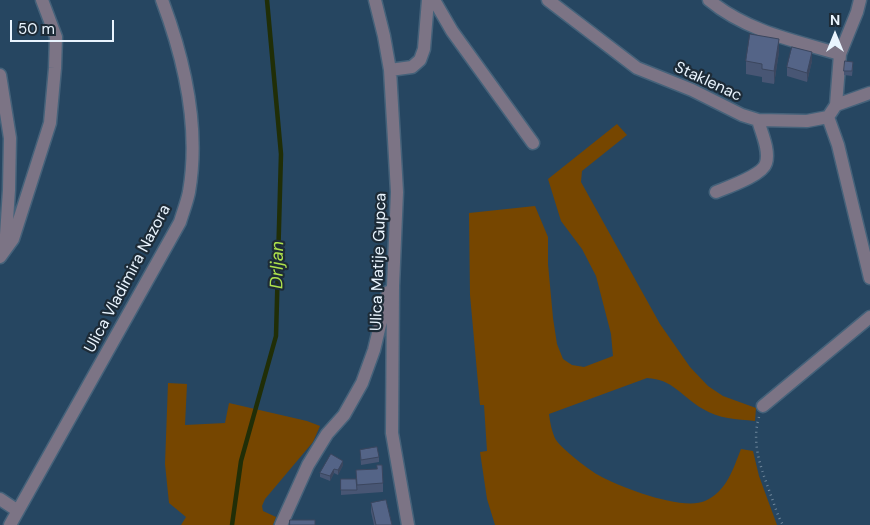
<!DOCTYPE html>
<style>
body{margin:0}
#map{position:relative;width:870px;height:525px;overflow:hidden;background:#264661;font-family:"DM Sans",sans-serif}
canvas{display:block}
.north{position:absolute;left:810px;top:10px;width:50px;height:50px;-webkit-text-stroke:4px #1d2b37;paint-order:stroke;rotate:0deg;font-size:14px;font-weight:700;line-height:20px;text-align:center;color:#e9f4fe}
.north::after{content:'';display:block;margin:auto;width:18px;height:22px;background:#e9f4fe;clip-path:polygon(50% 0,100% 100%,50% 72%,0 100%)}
.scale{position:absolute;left:10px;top:20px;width:104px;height:22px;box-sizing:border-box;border:2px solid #e9f4fe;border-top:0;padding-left:6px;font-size:15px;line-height:18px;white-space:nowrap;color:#e9f4fe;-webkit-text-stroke:4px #1d2b37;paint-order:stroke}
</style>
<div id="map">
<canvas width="870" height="525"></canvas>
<div class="north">N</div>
<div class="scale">50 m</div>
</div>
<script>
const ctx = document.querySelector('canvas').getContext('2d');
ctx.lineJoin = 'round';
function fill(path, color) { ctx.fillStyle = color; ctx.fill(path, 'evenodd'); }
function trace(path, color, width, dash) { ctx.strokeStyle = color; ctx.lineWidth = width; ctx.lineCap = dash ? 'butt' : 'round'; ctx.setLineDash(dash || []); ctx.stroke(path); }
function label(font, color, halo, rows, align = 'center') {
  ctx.font = font + ' "DM Sans",sans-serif'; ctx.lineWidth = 4.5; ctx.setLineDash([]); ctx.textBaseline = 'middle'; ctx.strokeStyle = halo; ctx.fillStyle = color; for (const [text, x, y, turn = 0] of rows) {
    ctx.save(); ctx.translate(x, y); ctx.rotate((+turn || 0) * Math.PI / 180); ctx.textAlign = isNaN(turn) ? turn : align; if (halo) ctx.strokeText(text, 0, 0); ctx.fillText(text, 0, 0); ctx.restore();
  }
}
const green = new Path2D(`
 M617,124L627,135L582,171L581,182L660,324L690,367L708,386L723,396L756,408L755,421C736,419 719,419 703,409C682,397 673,379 647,378L549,414C550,422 552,433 556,440C562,449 590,471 600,476C622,488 683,511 705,501C727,491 733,469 741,449L753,451L759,476L777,525H495L487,499L480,452L487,451L484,405H480L470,295L469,213L535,206L548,237V264L553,318L557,344L563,359L572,365L584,367L613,356L611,334L596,276L582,249L561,221L548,179Z
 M168,383L187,384L185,425L225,423L229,403L307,421L320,426L313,442L265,499L262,506L263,511L276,517L273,525H181L186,517L169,503L165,464Z`);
const stream = new Path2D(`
 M232,525L241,461L276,336L281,154L267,0`);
const path = new Path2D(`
 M759,417C751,443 761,468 770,493C774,503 777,515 783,525`);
const minor = new Path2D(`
 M375,0L384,36L390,70L397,192L393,286L392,433L408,525
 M434,0L452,31L533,143
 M548,0L637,68L692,90L742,115L758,120L807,121L828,117L836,105L870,93
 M709,0C746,31 795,41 840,54L836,105
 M840,54L857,12L860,0
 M390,70L412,67L420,60L424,49L428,0
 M0,75L10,138L9,190L5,250
 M828,117L838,145L870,278
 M716,192C728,187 763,175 766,163C770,150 761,132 758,120
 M0,257L13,239L50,123L55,68L56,37L42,0
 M763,406L870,317
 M0,499L18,511
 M10,525L180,222C183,212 187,202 189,192C200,128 185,61 162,0
 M281,525L308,465L327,434L344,415L362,383L374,350L388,292`);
const wall = new Path2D(`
 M779,52L774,84L762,82V77L746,74V61Z
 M812,61L807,82L787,76V67Z
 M853,66L852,76L844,75V71Z
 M360,450L379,457V462L361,465Z
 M343,465L338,475L334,473L330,481L320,477V473Z
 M356,470L383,483V492L341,495V479H356Z
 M371,503L392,525H374L371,512Z`);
const shadedWall = new Path2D(`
 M779,39V52L774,84V71Z
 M812,52V61L807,82V73Z
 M343,461V465L338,475V470Z
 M334,469V473L330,481V476Z`);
const building = new Path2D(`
 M750,34L779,39L774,71L762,69V64L746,61Z
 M792,47L812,52L807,73L787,67Z
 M845,61L853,62L852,71H844Z
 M377,447L379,457L361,460L360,450Z
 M331,454L343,461L338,470L334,469L330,476L320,473Z
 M377,465H382L383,483L357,485L356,470L377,469Z
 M341,479H356L357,490H341Z
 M386,500L392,525H376L371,503Z
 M290,520H315V525H290Z`);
const streetNames = [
 ["Staklenac",708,82,25],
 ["Ulica Matije Gupca",379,262,-88],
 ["Ulica Vladimira Nazora",128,279,-62]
];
const waterNames = [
 ["Drljan",278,265,-89]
];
fill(green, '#764600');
trace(stream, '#202e07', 4.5);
trace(minor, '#45627a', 15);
trace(path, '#6e869b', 2.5, [1, 4]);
trace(minor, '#7c7485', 12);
fill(wall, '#485674');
fill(shadedWall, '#3b465e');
fill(building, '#546487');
trace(building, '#3b465e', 1);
label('16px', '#e9f4fe', '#1d2b37', streetNames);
label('italic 18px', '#aee24c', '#1d2b37', waterNames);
</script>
